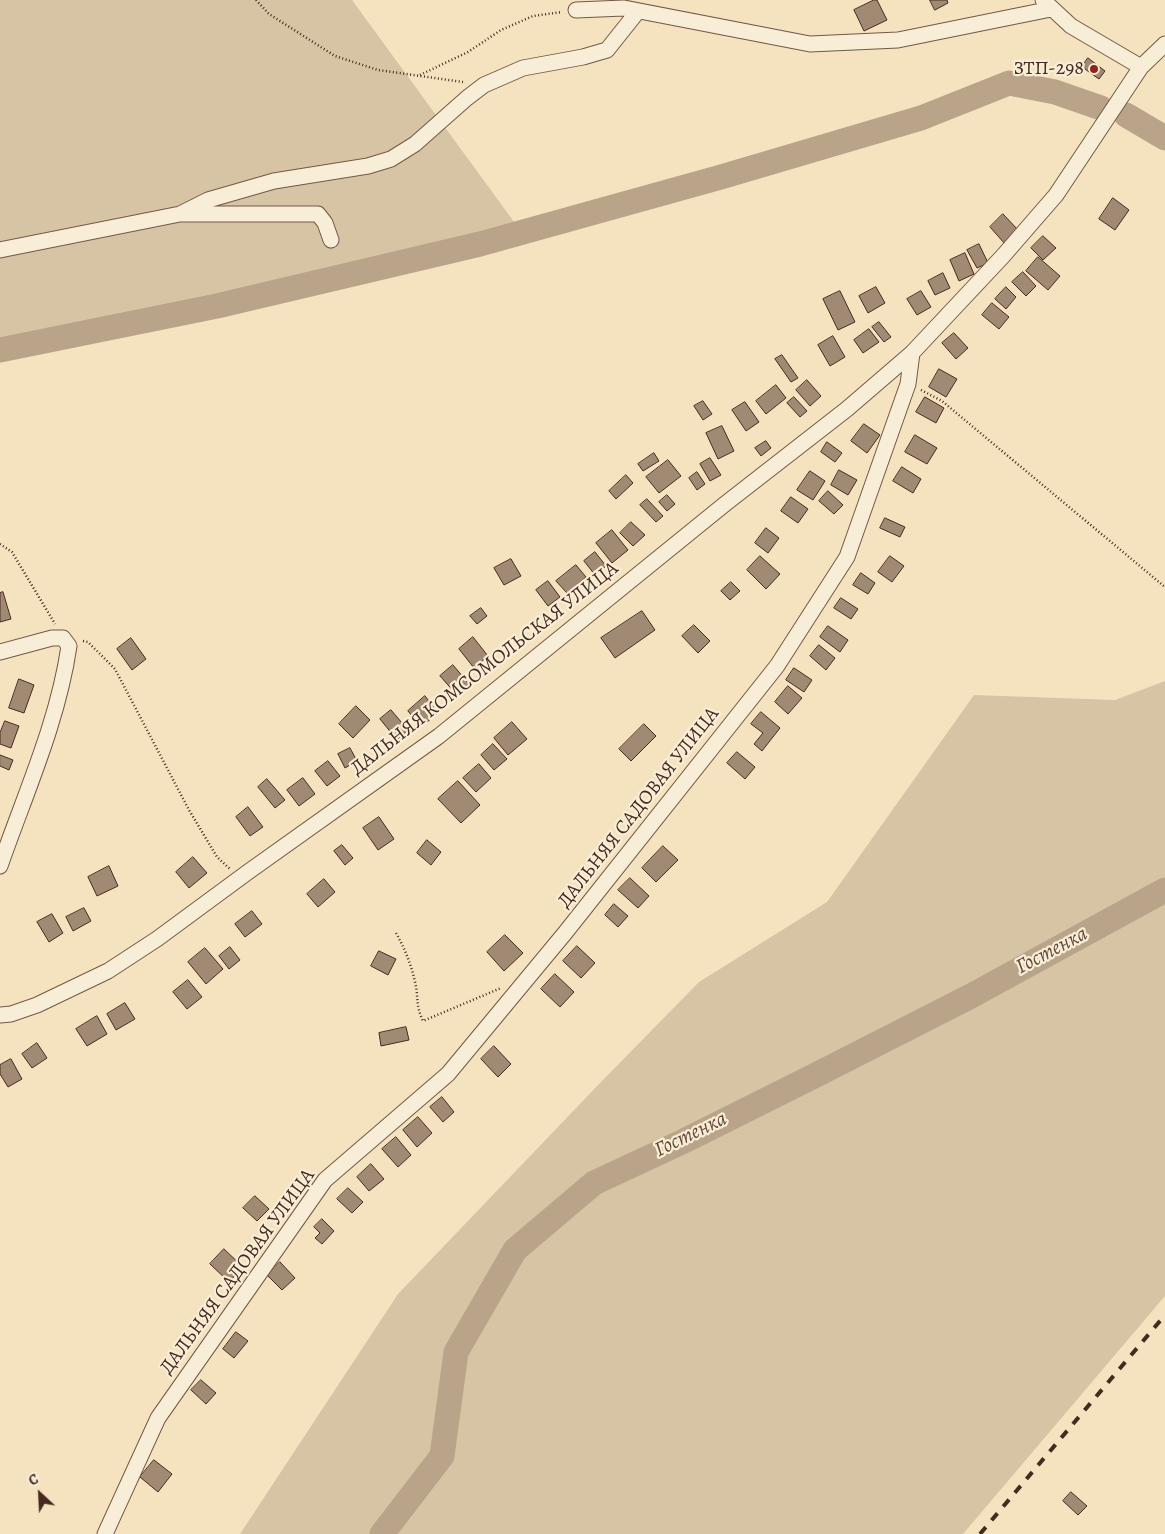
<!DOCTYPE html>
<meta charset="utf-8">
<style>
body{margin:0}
#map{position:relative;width:1165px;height:1534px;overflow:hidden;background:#f5e3c0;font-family:Alegreya,serif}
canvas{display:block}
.north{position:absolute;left:15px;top:1469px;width:50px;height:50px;-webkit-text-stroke:4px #f8edd6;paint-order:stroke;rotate:335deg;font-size:14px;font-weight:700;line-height:20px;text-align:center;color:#472a1f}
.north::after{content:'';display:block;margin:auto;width:18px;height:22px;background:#472a1f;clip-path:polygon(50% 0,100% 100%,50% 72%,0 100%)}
</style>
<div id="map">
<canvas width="1165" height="1534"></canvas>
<div class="north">С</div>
</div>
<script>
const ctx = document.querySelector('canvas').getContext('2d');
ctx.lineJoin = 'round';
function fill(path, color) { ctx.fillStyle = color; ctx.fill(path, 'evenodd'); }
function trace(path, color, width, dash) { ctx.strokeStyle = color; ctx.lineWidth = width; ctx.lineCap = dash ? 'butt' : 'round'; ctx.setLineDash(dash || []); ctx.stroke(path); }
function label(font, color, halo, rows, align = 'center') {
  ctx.font = font + ' Alegreya,serif'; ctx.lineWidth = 4.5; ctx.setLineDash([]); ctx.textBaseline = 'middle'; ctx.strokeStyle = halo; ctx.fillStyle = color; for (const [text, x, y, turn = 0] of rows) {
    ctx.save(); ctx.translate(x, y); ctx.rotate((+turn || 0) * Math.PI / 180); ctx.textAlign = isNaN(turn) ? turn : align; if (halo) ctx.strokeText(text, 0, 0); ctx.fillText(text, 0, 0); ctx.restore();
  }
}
const green = new Path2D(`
 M0,0H352L520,230L0,353Z
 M1165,681V1296L963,1534H240L398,1294L601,1082L699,982L827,902L974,695L1115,700Z`);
const river = new Path2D(`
 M1126,115L1165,138
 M0,350L217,306L480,244L721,177L921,118L1009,83L1055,92L1101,108
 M382,1534L442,1456L456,1352L515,1250L594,1183L684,1141L818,1074L971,996L1165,890`);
const building = new Path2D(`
 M874,0H877L887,20L864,31L854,10Z
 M930,0H947L948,3L935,10Z
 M1088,58L1105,71L1099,79L1082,67Z
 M1113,198L1129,210L1115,230L1099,219Z
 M1003,214L1019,231L1005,244L990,227Z
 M1043,236L1056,248L1043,260L1031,248Z
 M979,244L988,263L977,268L967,250Z
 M965,253L974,274L959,281L950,260Z
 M1038,257L1060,276L1048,290L1026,271Z
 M1023,272L1036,286L1026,296L1012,282Z
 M943,273L950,288L935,295L928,281Z
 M876,287L885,303L868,313L859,296Z
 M1006,287L1016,297L1006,309L995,299Z
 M840,291L855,322L838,330L823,299Z
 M921,291L931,307L917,315L907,299Z
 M992,303L1009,317L999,329L982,315Z
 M879,322L891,337L884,342L872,327Z
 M869,329L879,342L863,353L854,340Z
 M954,333L968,348L956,359L942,343Z
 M833,336L845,357L830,366L818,345Z
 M782,355L798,378L791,382L775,359Z
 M939,369L957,379L946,397L929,387Z
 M807,380L821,396L810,406L796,390Z
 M776,385L786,398L766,414L756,401Z
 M794,397L807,411L800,417L787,403Z
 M925,397L944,408L936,423L916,412Z
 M703,401L712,414L703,420L694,406Z
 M745,402L759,422L746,431L732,410Z
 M864,424L880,435L867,453L851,441Z
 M722,426L734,451L718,459L706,433Z
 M915,435L937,448L927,464L905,452Z
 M766,441L771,448L761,456L755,448Z
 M827,442L842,453L835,462L821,452Z
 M654,453L659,461L643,471L638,464Z
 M710,458L721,475L710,481L700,464Z
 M668,460L681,476L659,493L646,477Z
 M902,467L921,479L913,493L893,481Z
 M839,470L857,480L848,495L831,485Z
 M810,471L825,481L813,500L797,490Z
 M697,472L705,484L697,490L689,478Z
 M626,475L633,483L616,499L609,491Z
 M828,491L843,505L834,514L819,501Z
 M667,495L675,504L667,511L659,502Z
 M791,497L808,509L798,523L781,511Z
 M647,499L663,516L656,522L640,505Z
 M885,518L905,527L900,537L880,528Z
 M631,522L645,535L633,546L620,533Z
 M766,528L779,538L768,553L755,543Z
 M612,530L628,550L612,563L596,543Z
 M595,552L606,566L595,575L584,561Z
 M760,556L780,574L766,589L747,570Z
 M890,556L904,566L892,582L878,572Z
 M511,559L521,576L504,585L494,568Z
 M576,565L586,577L567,593L556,581Z
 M861,573L875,583L868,594L853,585Z
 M548,581L560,597L548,606L536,590Z
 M731,582L740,591L730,600L721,591Z
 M3,592L11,619L0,622V593Z
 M841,598L858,609L851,619L834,608Z
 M481,608L487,616L477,624L470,616Z
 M642,611L655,630L615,658L601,638Z
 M694,625L710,641L698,653L682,636Z
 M828,626L848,640L840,652L820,637Z
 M473,637L488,656L474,668L459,649Z
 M131,638L146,659L132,670L117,649Z
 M819,645L835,658L826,670L810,656Z
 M453,665L469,684L457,695L440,676Z
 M794,668L812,680L804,692L786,680Z
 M19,679L34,685L24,713L9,708Z
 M788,686L802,698L788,714L775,702Z
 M425,696L438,713L421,727L408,711Z
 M356,706L370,720L353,738L339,724Z
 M391,710L408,730L397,740L380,719Z
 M761,712L780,728L762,751L754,744L763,733L751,724Z
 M5,721L19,726L11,748L0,744V733Z
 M512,722L527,739L508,755L494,738Z
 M644,724L656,736L631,761L619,749Z
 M493,744L507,759L494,770L481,755Z
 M350,748L357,761L345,768L338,754Z
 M737,752L755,767L745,779L727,763Z
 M0,755L13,760L9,770L0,766Z
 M328,761L340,776L327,786L315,771Z
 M479,764L491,778L476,792L463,778Z
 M303,778L315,794L299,806L287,790Z
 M267,779L285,800L275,808L258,787Z
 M458,781L480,805L461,823L438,799Z
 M248,807L263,827L250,836L236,817Z
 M379,817L394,839L378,850L363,828Z
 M427,840L441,852L431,865L417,853Z
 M342,845L353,858L345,865L334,851Z
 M663,846L678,860L656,882L642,868Z
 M193,857L207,873L189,888L176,872Z
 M109,866L118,886L97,896L88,877Z
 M630,878L649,896L638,908L618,890Z
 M324,879L335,892L318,907L307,894Z
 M614,904L628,916L618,927L605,915Z
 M84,908L91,921L73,931L66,917Z
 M252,911L262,924L245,937L235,924Z
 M52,914L63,933L49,942L37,922Z
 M505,935L523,953L504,971L487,952Z
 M577,946L595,963L581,978L563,961Z
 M230,947L240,960L229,969L219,956Z
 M205,948L223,969L206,984L188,962Z
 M379,951L396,959L388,975L371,966Z
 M555,974L574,992L560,1007L541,989Z
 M188,980L202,997L187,1009L173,992Z
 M125,1003L135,1019L116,1030L107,1014Z
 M97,1016L107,1034L87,1046L76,1029Z
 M406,1027L409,1040L381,1046L379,1033Z
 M37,1043L47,1058L32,1068L22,1054Z
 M494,1046L511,1064L498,1077L481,1059Z
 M11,1059L22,1079L8,1087L0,1074V1065Z
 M442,1097L454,1112L443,1122L430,1107Z
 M418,1117L432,1133L417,1147L403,1130Z
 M396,1137L411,1155L398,1167L382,1149Z
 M371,1164L384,1179L369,1191L357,1177Z
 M348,1188L363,1202L352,1213L337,1199Z
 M255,1196L269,1209L257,1221L243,1208Z
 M322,1219L334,1231L322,1244L315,1238L320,1233L314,1227Z
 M224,1249L243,1267L229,1282L210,1264Z
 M280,1262L295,1278L282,1290L267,1275Z
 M236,1332L248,1341L234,1358L223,1349Z
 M201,1380L216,1393L206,1404L191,1390Z
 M154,1460L172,1474L158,1492L140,1477Z
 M1071,1492L1087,1506L1078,1515L1063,1501Z`);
const path = new Path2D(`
 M256,0L269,14L335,56L378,70L463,82
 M420,75L468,52L501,30L533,16L562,12
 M921,390L942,401L1165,587
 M0,544L12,552L55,624
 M83,641L88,642L115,669L189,810L217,857L230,869
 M396,933C405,949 411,964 415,982C419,998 415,1004 423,1021L501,988`);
const street = new Path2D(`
 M1043,0L1071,26L1141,67
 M576,10L624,8L810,44L898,40L1051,9
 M180,214L208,200L274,181L368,166L391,159L415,144L467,98L484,85L523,68L583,57L607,50L638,11
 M0,250L180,214H318L325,223L331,240
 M0,652L52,638H63L69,646C58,722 25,794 0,866
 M0,1015L11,1014L37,1005L108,971L157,939L248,872L439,736L725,504L847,409L912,353L1003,256L1056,195L1141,67L1165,44
 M105,1534L158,1418L325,1180L448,1074L565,933L777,666L847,557L908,384L912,353`);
const rail = new Path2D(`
 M980,1534L1165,1315`);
const markers = [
 [1094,69,5,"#8f2418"]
];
const poiNames = [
 ["ЗТП-298",1084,69]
];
const streetNames = [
 ["ДАЛЬНЯЯ КОМСОМОЛЬСКАЯ УЛИЦА",485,669,-38],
 ["ДАЛЬНЯЯ САДОВАЯ УЛИЦА",639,808,-52],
 ["ДАЛЬНЯЯ САДОВАЯ УЛИЦА",238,1272,-54]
];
const waterNames = [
 ["Гостенка",1052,951,-28],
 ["Гостенка",691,1135,-26]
];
fill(green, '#d7c4a5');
trace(river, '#baa489', 25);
fill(building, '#a18a73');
trace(building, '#472a1f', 1);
trace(street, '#725847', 17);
trace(path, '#472a1f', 2.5, [1, 2.5]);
trace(street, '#f8edd6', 15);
trace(rail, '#472a1f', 4, [9, 9]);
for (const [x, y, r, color] of markers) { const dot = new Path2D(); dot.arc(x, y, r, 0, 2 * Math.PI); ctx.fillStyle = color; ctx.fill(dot); trace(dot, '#f8edd6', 2); }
label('20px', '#472a1f', '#f8edd6', poiNames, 'right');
label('20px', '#472a1f', '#f8edd6', streetNames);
label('italic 21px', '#64483a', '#f8edd6', waterNames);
</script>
